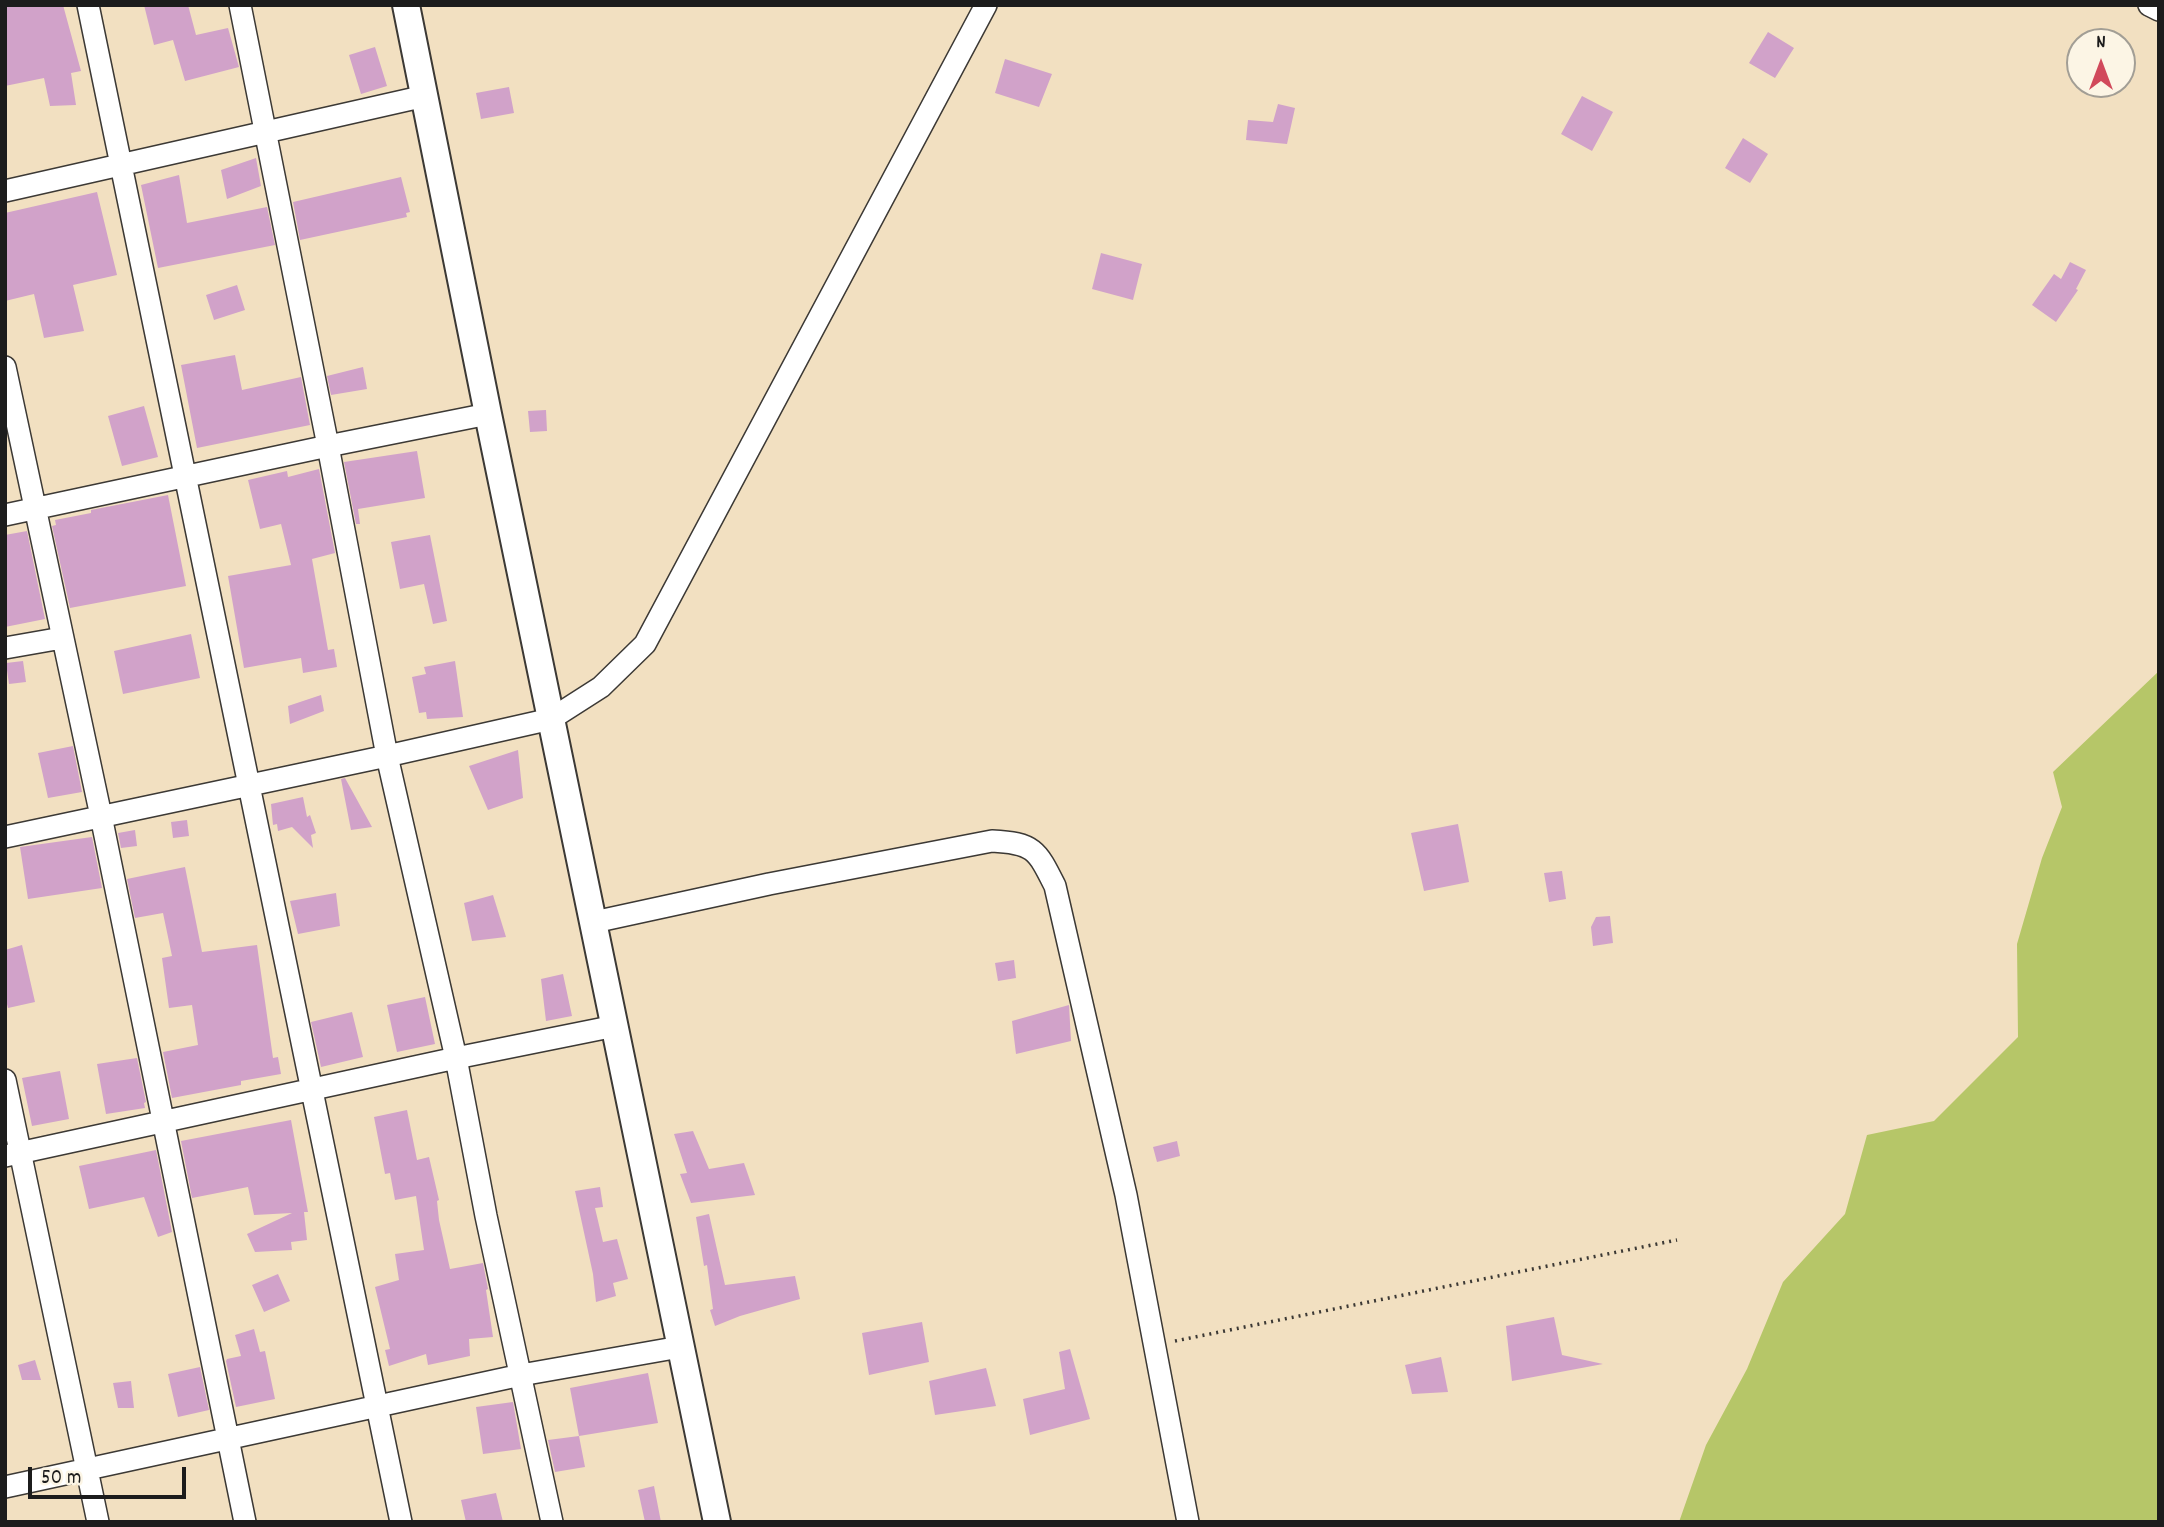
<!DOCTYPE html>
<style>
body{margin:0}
#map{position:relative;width:2164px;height:1527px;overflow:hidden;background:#f2e0c1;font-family:Dekko,sans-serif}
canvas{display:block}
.frame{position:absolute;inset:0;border:7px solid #1c1c1c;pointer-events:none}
.north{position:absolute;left:2066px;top:28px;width:70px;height:70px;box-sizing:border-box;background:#fcf5e5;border:2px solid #a29e95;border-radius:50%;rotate:0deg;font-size:19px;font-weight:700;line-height:28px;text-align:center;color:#1c1c1c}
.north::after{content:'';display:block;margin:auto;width:24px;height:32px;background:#d1495b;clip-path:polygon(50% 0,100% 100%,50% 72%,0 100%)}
.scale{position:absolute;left:28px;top:1467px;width:158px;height:32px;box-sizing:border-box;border:4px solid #1c1c1c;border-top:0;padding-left:9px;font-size:21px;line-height:24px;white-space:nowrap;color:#1c1c1c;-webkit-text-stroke:5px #fcf5e5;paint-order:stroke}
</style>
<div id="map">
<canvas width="2164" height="1527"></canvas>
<div class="frame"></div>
<div class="north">N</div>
<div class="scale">50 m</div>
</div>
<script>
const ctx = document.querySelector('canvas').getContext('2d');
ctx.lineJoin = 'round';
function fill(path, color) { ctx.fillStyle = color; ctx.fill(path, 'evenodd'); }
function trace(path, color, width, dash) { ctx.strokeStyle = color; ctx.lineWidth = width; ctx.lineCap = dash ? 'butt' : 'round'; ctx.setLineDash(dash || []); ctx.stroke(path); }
const green = new Path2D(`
 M2159,671V1522H1679L1706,1445L1747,1369L1783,1282L1845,1214L1867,1135L1934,1121L2018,1037L2017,944L2042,858L2062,807L2053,772Z`);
const building = new Path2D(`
 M5,5H63L81,71L71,73L76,105L50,106L44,78L5,86Z
 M144,5H188L196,35L228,28L239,67L185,81L173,40L154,45Z
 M1768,32L1794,48L1775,78L1749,63Z
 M375,47L387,86L361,94L349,55Z
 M1005,59L1052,74L1039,107L995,93Z
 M509,87L514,113L481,119L476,93Z
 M1582,96L1613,112L1592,151L1561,134Z
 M1278,104L1295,108L1287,144L1246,140L1248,120L1273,122Z
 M1743,138L1768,154L1750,183L1725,168Z
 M256,158L261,186L227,199L221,170Z
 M179,175L187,223L267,207L275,245L158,268L141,185Z
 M401,177L410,212L406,213L407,217L300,240L293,202Z
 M97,192L117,275L73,285L84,331L44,338L34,294L5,301V213Z
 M1101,253L1142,264L1133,300L1092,289Z
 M2070,262L2086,270L2076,289L2078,290L2056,322L2032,305L2054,274L2061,279Z
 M237,285L245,310L214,320L206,295Z
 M235,355L242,390L301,377L310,425L197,448L181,365Z
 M363,367L367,389L331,395L327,376Z
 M144,406L158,457L122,466L108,416Z
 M546,410L547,431L530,432L528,411Z
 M417,451L425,498L358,509L360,524H356L344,462Z
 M319,469L335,553L312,559L328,650L334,649L337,667L303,673L301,658L244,668L228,576L291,565L281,524L260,529L248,480L287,471L288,477Z
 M168,495L186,586L70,608L52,526L56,525L55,520L91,513V510Z
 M27,531L45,619L5,627V535Z
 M430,535L447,621L433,624L424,584L400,589L391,542Z
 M191,634L200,678L123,694L114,651Z
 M23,661L26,682L9,684L6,663Z
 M455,661L463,717L427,719L426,712L419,713L412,677L426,674L424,667Z
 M321,695L324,711L290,724L288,706Z
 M73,746L82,792L48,798L38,753Z
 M518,750L523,798L488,810L469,766Z
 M345,778L372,827L351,830L341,779Z
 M303,797L307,817L310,815L316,833L311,835L313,848L292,827L278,831L277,824L273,825L271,804Z
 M187,820L189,836L173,838L171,822Z
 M1458,824L1469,882L1424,891L1411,833Z
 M135,830L137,846L121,848L118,833Z
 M92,837L102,888L28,899L20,847Z
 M185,867L202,952L257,945L273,1058L278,1057L281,1074L241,1081V1085L172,1098L163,1052L198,1045L192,1005L169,1008L162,958L172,956L163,913L135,918L127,879Z
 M1562,871L1566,899L1549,902L1544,873Z
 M336,893L340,926L298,934L290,901Z
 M493,895L506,937L472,941L464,903Z
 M1610,916L1613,943L1593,946L1591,927L1596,917Z
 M22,945L35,1002L8,1008L5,996V950Z
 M1014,960L1016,978L998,981L995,963Z
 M563,974L572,1016L546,1021L541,979Z
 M425,997L435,1044L397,1052L387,1005Z
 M1069,1005L1071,1041L1016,1054L1012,1021Z
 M352,1012L363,1057L321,1067L311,1022Z
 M137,1058L146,1102L144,1103L145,1108L106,1114L97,1064Z
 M60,1071L69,1119L32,1126L22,1078Z
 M407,1110L417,1160L429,1157L439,1200L437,1201L439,1220L450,1269L483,1263L488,1289L486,1290L493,1337L469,1339L470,1356L428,1365L426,1354L389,1366L385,1350L390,1349L375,1287L399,1280L395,1254L424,1250L416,1196L395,1200L390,1173L385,1174L374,1117Z
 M291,1120L308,1212H304L307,1240L291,1242L292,1250L255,1252L247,1234L292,1213L254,1215L248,1187L192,1198L181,1141Z
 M693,1131L709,1169L744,1163L755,1195L691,1203L680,1174L687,1173L674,1134Z
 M1177,1141L1180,1156L1157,1162L1153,1147Z
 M156,1150L172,1232L158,1237L144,1197L89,1209L79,1166Z
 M600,1187L603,1207L595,1208L603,1242L617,1239L628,1279L613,1283L616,1296L596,1302L593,1274L575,1191Z
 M709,1214L725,1285L795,1276L800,1299L740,1316L715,1326L710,1310L713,1309L707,1265L704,1266L696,1217Z
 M278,1274L290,1301L264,1312L252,1285Z
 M1554,1317L1562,1355L1603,1364L1512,1381L1506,1326Z
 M922,1322L929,1362L869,1375L862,1333Z
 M254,1329L260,1352L265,1351L275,1399L236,1407L226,1361L227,1359L241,1356L235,1335Z
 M1070,1349L1090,1419L1030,1435L1023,1399L1065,1389L1059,1352Z
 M1441,1357L1448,1392L1412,1394L1405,1365Z
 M35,1360L41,1380H22L18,1365Z
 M200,1367L209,1410L178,1417L168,1374Z
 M986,1368L996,1406L935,1415L929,1381Z
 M648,1373L658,1423L579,1436L570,1388Z
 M131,1381L134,1408H118L113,1383Z
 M513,1402L521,1449L483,1454L476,1407Z
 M579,1436L585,1467L555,1472L548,1440Z
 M654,1486L661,1522H645L638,1490Z
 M496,1493L503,1522H466L461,1500Z`);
const path = new Path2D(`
 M1175,1341L1677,1240`);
const minor = new Path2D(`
 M88,5L401,1522
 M240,5L328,446L387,756L456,1058L486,1216L552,1522
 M2149,5L2159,10
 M5,191L425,96
 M5,367L101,816L245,1522
 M5,515L328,446L488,414
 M5,648L62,638
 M5,837L387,756L551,719L601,687L645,644L986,5
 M594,922L769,884L992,841C1034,843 1037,850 1055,886L1126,1195L1188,1522
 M5,1080L98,1522
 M5,1156L456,1058L615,1026
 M5,1487L521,1375L680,1347`);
const tertiary = new Path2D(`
 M406,5L488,414L717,1522`);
fill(green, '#b6c668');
fill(building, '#d1a2c9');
trace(minor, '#3c3935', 24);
trace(tertiary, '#3c3935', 30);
trace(path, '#3c3935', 3.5, [2, 5]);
trace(minor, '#fff', 21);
trace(tertiary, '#fff', 26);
</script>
